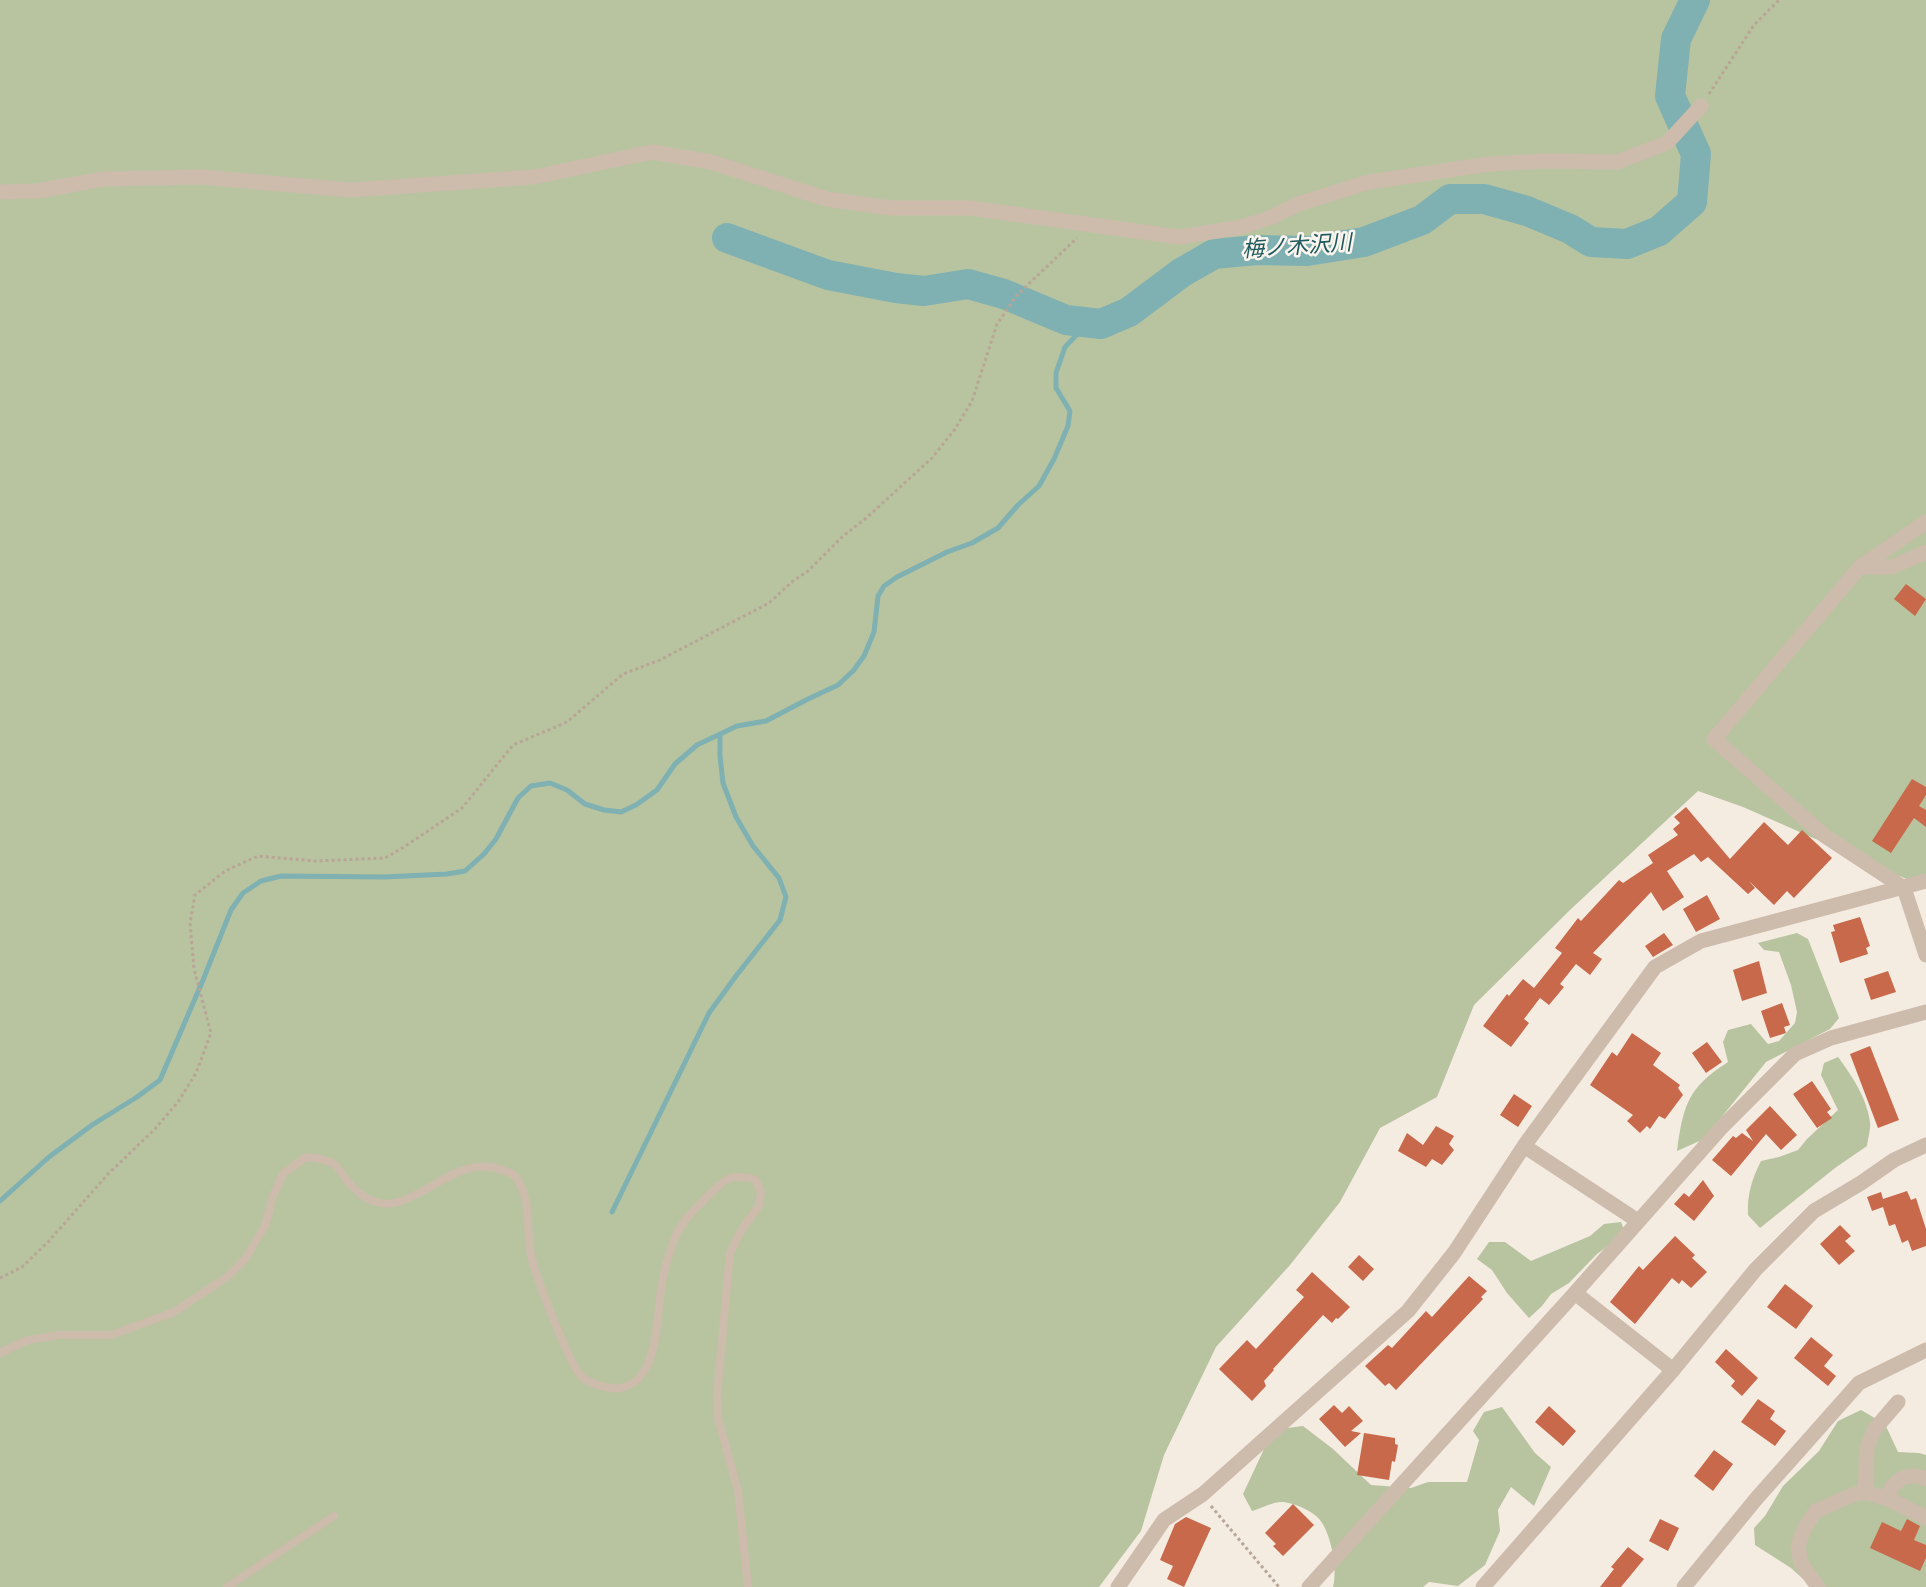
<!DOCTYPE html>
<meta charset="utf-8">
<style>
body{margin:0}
canvas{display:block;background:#f4ebe1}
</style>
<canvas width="1926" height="1587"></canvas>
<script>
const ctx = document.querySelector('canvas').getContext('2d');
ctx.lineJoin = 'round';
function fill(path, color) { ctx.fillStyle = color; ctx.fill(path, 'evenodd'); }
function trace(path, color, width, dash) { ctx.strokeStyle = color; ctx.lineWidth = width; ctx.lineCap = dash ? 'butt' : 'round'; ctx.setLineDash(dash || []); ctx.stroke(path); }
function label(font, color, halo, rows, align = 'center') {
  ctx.font = font + ' Karla,"Noto Sans JP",sans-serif'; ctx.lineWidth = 5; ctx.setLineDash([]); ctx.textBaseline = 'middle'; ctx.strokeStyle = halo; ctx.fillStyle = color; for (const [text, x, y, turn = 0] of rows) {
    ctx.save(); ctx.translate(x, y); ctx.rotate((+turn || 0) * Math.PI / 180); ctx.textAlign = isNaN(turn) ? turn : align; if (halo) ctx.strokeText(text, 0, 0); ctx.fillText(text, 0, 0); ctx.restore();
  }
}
const green = new Path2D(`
 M0,0H1926V875L1911,881L1743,807L1698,791L1571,909L1474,1005L1437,1097L1380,1128L1340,1202L1290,1265L1216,1347L1164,1455L1141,1531L1099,1587H0Z
 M1797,933L1808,939L1839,1018L1830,1029L1766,1062L1704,1139L1677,1151C1683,1106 1688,1087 1728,1062L1723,1042L1728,1030L1751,1024L1768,1044L1779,1041L1795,1023L1797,1012L1791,985L1779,952L1764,950L1758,943Z
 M1838,1057C1852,1076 1867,1098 1870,1122C1871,1129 1868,1138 1867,1146L1835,1168L1760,1228L1748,1215C1747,1194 1752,1179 1761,1161L1779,1157L1798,1150L1807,1139L1838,1110L1821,1075L1824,1063Z
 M1621,1222L1625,1233L1597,1254L1569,1283L1551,1294L1542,1306L1529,1318L1507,1293L1492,1270L1477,1259L1489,1242H1505L1531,1261L1590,1236L1604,1224Z
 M1502,1407L1535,1453L1551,1467L1534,1506L1511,1487L1498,1510L1500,1531L1485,1565L1458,1586L1429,1582L1423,1587H1333C1338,1571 1331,1533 1320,1520C1313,1511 1294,1503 1283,1502C1274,1501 1262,1508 1252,1511L1243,1494L1265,1447L1287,1428L1303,1426L1333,1449L1371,1485L1411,1488L1428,1482H1467L1479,1440L1473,1431L1484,1412Z
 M1861,1410L1885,1424L1898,1452L1919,1453L1926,1455V1587H1812L1791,1568L1755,1545L1754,1528L1765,1516L1783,1486L1819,1451L1838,1421Z`);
const stream = new Path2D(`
 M0,1201L49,1157L92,1125L137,1097L160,1080L203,980L231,910L243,893L261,881L281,876L384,877L447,874L465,871L484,854L496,839L518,798L531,786L550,783L567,790L585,804L604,810L621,812L636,805L657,790L675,764L697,745L737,726L766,721L806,700L838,685L853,671L864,656L874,632L878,596L884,586L897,577L947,552L972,543L998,528L1018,505L1039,486L1054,459L1068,426L1070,411L1056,388V373L1065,347L1089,322
 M612,1212L709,1013L736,976L780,920L786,897L779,878L753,846L736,817L723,783L720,756V735`);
const river = new Path2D(`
 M727,238L828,275L896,288L924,291L968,284L1004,294L1066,320L1101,324L1129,312L1181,273L1214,254L1257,250L1307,251L1364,242L1422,220L1450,199H1484L1527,211L1570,229L1591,242L1627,244L1659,231L1692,202L1696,154L1670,96L1676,39L1695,0`);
const building = new Path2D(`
 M1906,584L1926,599L1915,616L1894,599Z
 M1912,779L1926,787V795L1919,806L1926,810V827L1914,818L1891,853L1872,841Z
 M1686,807L1730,859L1764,822L1788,845L1802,830L1832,858L1794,898L1787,891L1774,905L1749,881L1755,888L1748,894L1708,857L1701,862L1694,854L1667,871L1684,897L1663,911L1651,892L1593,953L1602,959L1590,975L1576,964L1560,984L1564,987L1549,1005L1540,998L1524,1019L1529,1023L1511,1047L1483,1026L1507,994L1509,996L1523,979L1534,988L1562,953L1555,948L1578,918L1581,921L1619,880L1623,883L1653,863L1648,855L1678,835L1673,829L1680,823L1674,817Z
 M1707,895L1720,919L1696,932L1683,909Z
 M1860,917L1870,946L1866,948L1868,954L1840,963L1831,932L1835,931L1833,925Z
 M1664,933L1673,945L1653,957L1645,946Z
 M1759,961L1767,993L1742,1001L1733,970Z
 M1888,971L1896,992L1871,1000L1864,979Z
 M1782,1003L1790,1025L1784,1027L1786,1033L1770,1038L1761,1011Z
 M1632,1033L1661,1053L1653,1065L1680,1085L1678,1088L1683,1095L1665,1119L1659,1116L1650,1129L1647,1126L1640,1133L1627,1121L1633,1115L1590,1085L1612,1052L1617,1056Z
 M1707,1042L1722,1062L1706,1073L1692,1053Z
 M1870,1046L1899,1120L1878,1128L1850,1054Z
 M1812,1081L1831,1109L1827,1112L1832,1118L1817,1128L1793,1094Z
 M1514,1094L1532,1106L1518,1127L1500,1115Z
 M1770,1106L1797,1135L1781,1150L1766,1134L1731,1176L1712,1160L1733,1136L1736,1138L1742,1133L1753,1141L1746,1130Z
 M1436,1126L1454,1136L1449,1144L1454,1150L1442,1165L1432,1159L1426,1167L1398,1151L1407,1133L1423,1145Z
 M1703,1180L1714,1196L1694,1221L1674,1204L1684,1193L1689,1197Z
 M1907,1191L1911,1200L1916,1198L1926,1229V1246L1912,1251L1908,1240L1902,1243L1895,1224L1889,1226L1883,1207L1872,1211L1867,1197L1881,1192L1883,1199Z
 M1840,1225L1851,1236L1845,1241L1855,1251L1839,1265L1820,1244Z
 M1675,1236L1695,1255L1692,1258L1707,1272L1691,1288L1682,1280L1679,1284L1672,1278L1635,1324L1610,1302L1639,1266L1643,1270Z
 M1359,1255L1374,1269L1363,1281L1348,1267Z
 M1312,1272L1350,1307L1338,1319L1336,1318L1332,1323L1323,1315L1273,1369L1274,1370L1264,1381L1266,1386L1252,1401L1219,1369L1247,1340L1256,1349L1304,1297L1296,1290Z
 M1469,1276L1487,1291L1481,1297L1483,1299L1396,1390L1389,1383L1385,1386L1365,1366L1388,1345L1392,1348L1426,1311L1432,1317Z
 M1785,1284L1813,1306L1796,1329L1767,1307Z
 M1811,1337L1833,1355L1824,1366L1836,1376L1828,1386L1794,1358Z
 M1726,1349L1758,1378L1742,1396L1731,1386L1735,1381L1715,1362Z
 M1758,1399L1775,1411L1770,1419L1786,1431L1775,1446L1741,1422Z
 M1334,1405L1342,1413L1349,1406L1363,1421L1351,1431L1361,1433L1345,1447L1319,1419Z
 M1549,1406L1576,1431L1563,1446L1535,1422Z
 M1364,1433L1395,1438V1444L1398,1445L1395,1462L1392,1461L1389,1480L1357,1475Z
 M1714,1450L1733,1464L1713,1491L1694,1476Z
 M1293,1504L1314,1525L1283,1556L1273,1546L1276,1544L1265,1533Z
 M1186,1517L1211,1528L1184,1587L1167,1579L1173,1566L1160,1560L1175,1524Z
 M1660,1519L1679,1528L1668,1551L1649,1541Z
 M1907,1519L1920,1526L1914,1540L1926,1545V1558L1920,1571L1870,1548L1882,1522L1901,1531Z
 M1628,1547L1644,1559L1621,1587H1600L1614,1569L1611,1567Z`);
const path = new Path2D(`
 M1709,94L1754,25L1779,0
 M0,1278L22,1267L48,1242L109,1173L154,1130L178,1102L196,1073L211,1033L194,969L190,923L195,895L225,871L258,856L315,861L385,858L404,847L462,808L513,745L567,722L623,674L660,660L769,603L793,581L808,571L843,536L865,519L932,458L955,429L972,401L997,324L1017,295L1077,238
 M1211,1506L1279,1587`);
const service = new Path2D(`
 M0,1353L28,1340L59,1335H111L174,1312L227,1277L245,1259L265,1226L273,1196L283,1174L306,1157C315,1158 329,1159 336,1166C341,1171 345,1179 350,1184C362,1198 380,1208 398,1202C434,1192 462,1155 503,1170C507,1172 512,1173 515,1176C532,1197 526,1230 531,1255C535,1274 570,1367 582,1377C591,1384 609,1390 620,1388C659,1381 656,1320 661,1290C663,1272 670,1250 677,1233C684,1219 698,1206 709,1195C726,1178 732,1172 756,1180L761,1192L759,1206L742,1229L730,1253L717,1396L718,1418L738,1491L748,1587
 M227,1587L334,1516`);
const minor = new Path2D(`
 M0,192L37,191L103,179L201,177L350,190L534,177L652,152L711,162L827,199L891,208H970L1179,237L1242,227L1272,217L1298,204L1369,182L1489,164L1547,161L1617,162L1667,143L1701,106
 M1926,522L1860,567L1714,739L1825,836L1904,888L1926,955
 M1860,567H1892L1926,552
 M1524,1146L1638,1221
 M1575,1293L1673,1370
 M1865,1492L1867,1448L1874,1430L1898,1402
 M1887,1499C1891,1480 1909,1471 1926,1479
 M1118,1587L1164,1520L1203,1494L1408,1311L1454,1253L1524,1146L1655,967L1701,941L1926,881
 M1309,1587L1575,1293L1721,1128L1795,1054L1831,1038L1926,1012
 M1684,1587L1756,1499L1859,1383L1926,1350
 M1818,1587L1801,1563L1798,1546L1805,1527L1816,1511L1852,1495L1865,1492L1891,1500L1926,1518`);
const tertiary = new Path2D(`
 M1483,1587L1673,1370L1756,1269L1814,1211L1861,1183L1894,1160L1926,1145`);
const waterNames = [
 ["梅ノ木沢川",1297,247,-4]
];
fill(green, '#b8c4a0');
trace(stream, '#7fb0b2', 5);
trace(river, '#7fb0b2', 30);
fill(building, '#c8694b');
trace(path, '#b9a596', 3, [3, 3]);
trace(service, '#cdbbac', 8);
trace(minor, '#cdbbac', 15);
trace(tertiary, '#cdbbac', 15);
label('italic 22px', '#1f5a5e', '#fbf5ee', waterNames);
</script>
